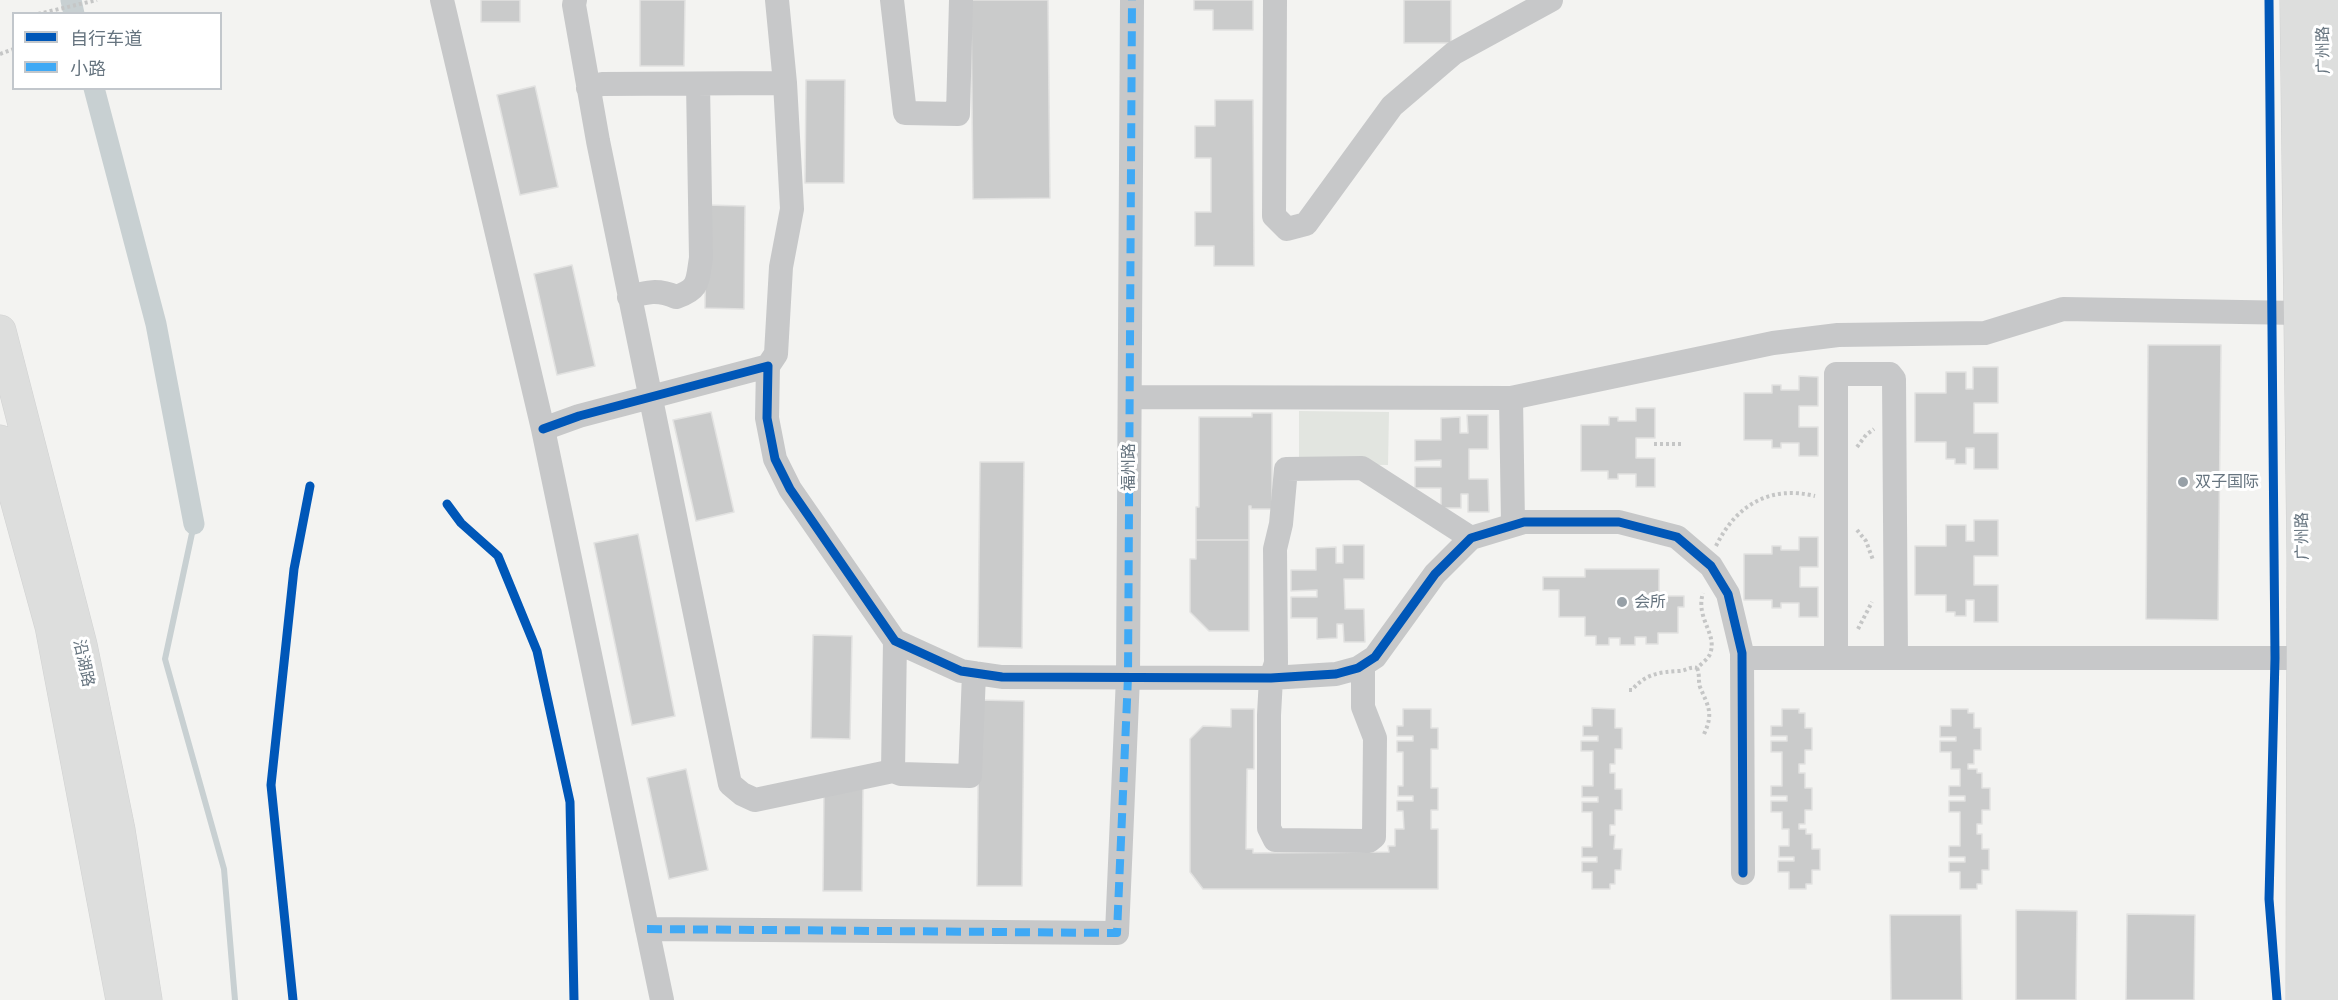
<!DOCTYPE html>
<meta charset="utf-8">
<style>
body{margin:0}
#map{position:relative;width:2338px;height:1000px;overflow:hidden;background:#f3f3f1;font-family:Commissioner,"Noto Sans SC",sans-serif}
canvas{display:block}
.legend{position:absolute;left:12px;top:12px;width:210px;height:78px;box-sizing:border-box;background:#fff;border:2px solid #c2c7cc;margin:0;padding:8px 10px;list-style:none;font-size:18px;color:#66747f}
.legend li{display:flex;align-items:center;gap:12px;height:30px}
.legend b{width:30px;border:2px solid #c2c7cc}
</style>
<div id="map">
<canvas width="2338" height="1000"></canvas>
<ul class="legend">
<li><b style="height:8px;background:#0057b8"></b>自行车道</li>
<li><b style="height:8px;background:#3fa9f5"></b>小路</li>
</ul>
</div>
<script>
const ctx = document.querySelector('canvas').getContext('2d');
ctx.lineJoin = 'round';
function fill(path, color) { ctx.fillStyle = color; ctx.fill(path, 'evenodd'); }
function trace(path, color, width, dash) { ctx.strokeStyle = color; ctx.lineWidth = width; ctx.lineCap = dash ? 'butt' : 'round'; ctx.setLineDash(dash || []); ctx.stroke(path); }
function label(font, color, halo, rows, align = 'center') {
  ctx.font = font + ' Commissioner,"Noto Sans SC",sans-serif'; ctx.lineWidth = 6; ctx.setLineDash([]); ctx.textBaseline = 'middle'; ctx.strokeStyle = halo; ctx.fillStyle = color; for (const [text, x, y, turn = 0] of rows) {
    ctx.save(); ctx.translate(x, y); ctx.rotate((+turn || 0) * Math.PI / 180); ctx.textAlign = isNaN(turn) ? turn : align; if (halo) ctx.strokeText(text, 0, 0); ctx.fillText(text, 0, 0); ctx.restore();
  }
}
const green = new Path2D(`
 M1299,411L1389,412L1388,465L1299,464Z`);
const stream = new Path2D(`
 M194,524L165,659L224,869L235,1000`);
const canal = new Path2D(`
 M71,0L74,14
 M94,88L156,324L194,524`);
const building = new Path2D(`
 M481,0H520V22H481Z
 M640,0H685L684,66H640Z
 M971,0H1048L1050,198L973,199Z
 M1194,0H1253V30H1213V10H1194Z
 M1404,0H1451V43H1404Z
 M806,80H845L844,183H805Z
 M535,86L558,187L520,195L497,95Z
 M1215,100H1253L1254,266H1214V246H1195V212H1211V158H1195V126H1215Z
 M706,205L745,206L744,309L705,308Z
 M572,265L595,366L557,375L534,274Z
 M2148,345H2221L2218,620L2146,619Z
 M1973,367H1998V403H1974V433H1998V469H1974V448H1966V464H1955V459H1946V442H1915V393H1946V372H1966V389H1973Z
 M1799,376L1818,377V406H1799V427H1818V456H1799V443H1781V448H1772V440H1744V393H1772V385H1781V390H1799Z
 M1636,408H1655V438H1636V458H1655V487H1636V474H1618V479H1608V471H1581V425H1609V417H1618V421H1636Z
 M711,412L734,512L696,521L673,420Z
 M1252,413H1272V509H1251V506H1249V540H1196V507H1199V417H1252Z
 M1467,415H1488V449H1469V479H1488L1489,512H1468V494H1461V508H1441V488H1415V467H1441V460L1415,461V440H1441V418L1460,417V433H1468Z
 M980,462H1024L1022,648L978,647Z
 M1974,520H1998V556H1974V585H1998V622H1974V600H1966V616H1955V612H1946V595H1915V546H1946V525H1966V541H1974Z
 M638,534L675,716L632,725L594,543Z
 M1799,537H1818V567H1800V587H1818V617H1799V603H1781V608H1772V600H1744V554H1772V546H1781V550H1799Z
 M1196,540H1249V631H1209L1190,612V559H1196Z
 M1343,545H1364V579H1344L1345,609H1364L1365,642H1344L1343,624H1337V638L1317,639V618H1291V597H1317V590L1291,591V570H1316V548L1336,547V563H1343Z
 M1585,569H1659V596H1684V607H1678V633H1658V644H1646V637H1635V645H1620V638H1609V645H1596V636H1585V617H1559V590H1543V577H1585Z
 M813,635L852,636L850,739L811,738Z
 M979,700L1024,701L1022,886H977Z
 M1592,708L1615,709V728H1622V749H1615V764H1610V773H1615V789H1622V810H1615V825H1610V835H1615L1614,849H1622L1621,870H1615V884H1610V889H1592V872H1582V862H1597V857H1582V847H1592V812H1582V802H1598V797H1582V786H1593V751H1581V741H1598V736H1583V726H1592Z
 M1231,709H1254V769H1247L1246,849H1253V853L1389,852L1388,846H1395V829H1404L1403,811H1397V801H1413V796H1398V786H1403V752H1397V741H1413V736H1397V726H1403V709H1431V728H1438V749H1431V788H1438V810H1431V829H1438V889H1203L1190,872V739L1203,726L1231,727Z
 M1782,709H1799V713H1805V728H1812V750H1805V764H1799V773H1805V788H1812V810H1805V824H1799V829H1806V834H1812V849H1820V870H1812V884H1806V889H1789V872H1778V861H1794V857H1779V846H1789V829H1782V812H1771V801H1787V796H1771V786H1782V752H1771V741H1787V736H1771V726H1782Z
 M1951,709H1968V713H1974V728H1981V750H1974V764H1968V769H1977V773H1982V788H1990V810H1982V824H1977V834H1982V849H1989V870H1982V884H1977V889H1960V872H1949V862H1965V857H1949V846H1960V812H1949V801H1965V796H1949V786H1960V769H1951V752H1940V741H1956V737H1940V726H1951Z
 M686,769L708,870L669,879L647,778Z
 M824,788H863L862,891H823Z
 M2016,910L2077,911L2076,1000H2016Z
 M2127,914L2195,915L2194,1000H2126Z
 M1890,915H1961L1962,1000H1891Z`);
const path = new Path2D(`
 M38,14L97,0
 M0,54L14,49
 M1654,444H1682
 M1857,447L1866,435L1874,429
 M1857,530L1866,541L1873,560
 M1716,546C1736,505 1770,485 1815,496
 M1858,629L1872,602
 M1697,668C1700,675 1698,680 1700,687C1708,706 1714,713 1704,734
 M1629,690H1632C1645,674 1660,672 1679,671C1686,671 1690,666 1697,668C1701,664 1708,659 1710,654C1718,634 1695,618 1703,593`);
const minor = new Path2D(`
 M442,0L543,429L662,1000
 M575,0L574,5L598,141L730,784L742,794L755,800L893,771L895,641
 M892,0L905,113L958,114L961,0
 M1275,0L1274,216L1287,229L1306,224L1392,106L1454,53L1551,0
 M588,88L602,84L785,83
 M629,297C647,292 658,289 676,297C700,289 697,281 701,258L698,84
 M768,366L776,354L781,267L792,209L785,83L777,0
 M1130,397L1511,398
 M543,429L579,416L768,366L767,418L775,459L790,489L895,641L961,671L1002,677L1271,678L1336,674L1358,668L1375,657L1435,574L1471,538L1524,522H1619L1677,537L1711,566L1728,594L1742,653L1743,873
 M1513,524L1511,398L1773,343L1838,335L1985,333L2063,309L2300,313
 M1743,658H2303
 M1836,658V374H1890L1894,379L1896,658
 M1363,665V707L1375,738L1374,837L1369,841L1275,840L1269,828V715L1271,678L1276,663L1275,549L1281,524L1286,469L1362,468L1471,538
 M893,771L901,774L970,776L974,673
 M647,929L1117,933L1128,677L1132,0`);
const major = new Path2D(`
 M2296,0L2303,558L2302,1000
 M2322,0L2333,1000
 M0,331L81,645L119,830L146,1000
 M0,441L51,626L122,1000`);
const quiet = new Path2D(`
 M647,929L1117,933L1128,677L1132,0`);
const cycleway = new Path2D(`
 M2269,0L2275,658L2269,899L2277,1000
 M543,429L579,416L768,366L767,418L775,459L790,489L895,641L961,671L1002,677L1271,678L1336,674L1358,668L1375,657L1435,574L1471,538L1524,522H1619L1677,537L1711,566L1728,594L1742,653L1743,873
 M447,504L461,523L498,556L537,651L570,802L574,1000
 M293,1000L271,785L294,569L310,486`);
const markers = [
 [2183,482,6,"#97a0a7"],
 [1622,602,6,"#97a0a7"]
];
const streetNames = [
 ["广州路",2323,50,-91],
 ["福州路",1129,467,-90],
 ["广州路",2302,536,-91],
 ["沿湖路",84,663,78]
];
const poiNames = [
 ["双子国际",2195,482],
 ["会所",1634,602]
];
fill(green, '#e2e5e0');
trace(stream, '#c8d0d2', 6);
trace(canal, '#c8d0d2', 21);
fill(building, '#cacbcb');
trace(building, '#e2e2e1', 1.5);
trace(major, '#d0d1d1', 33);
trace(path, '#c5c6c6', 4, [3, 3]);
trace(minor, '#c7c8c9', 24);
trace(major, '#dddedd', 32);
trace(quiet, '#3fa9f5', 8, [15, 8]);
trace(cycleway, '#0057b8', 9);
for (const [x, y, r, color] of markers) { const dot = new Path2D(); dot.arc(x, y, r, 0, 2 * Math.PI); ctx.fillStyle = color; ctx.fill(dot); trace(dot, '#fff', 2); }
label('16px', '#66747f', '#fff', streetNames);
label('16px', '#66747f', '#fff', poiNames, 'left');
</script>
